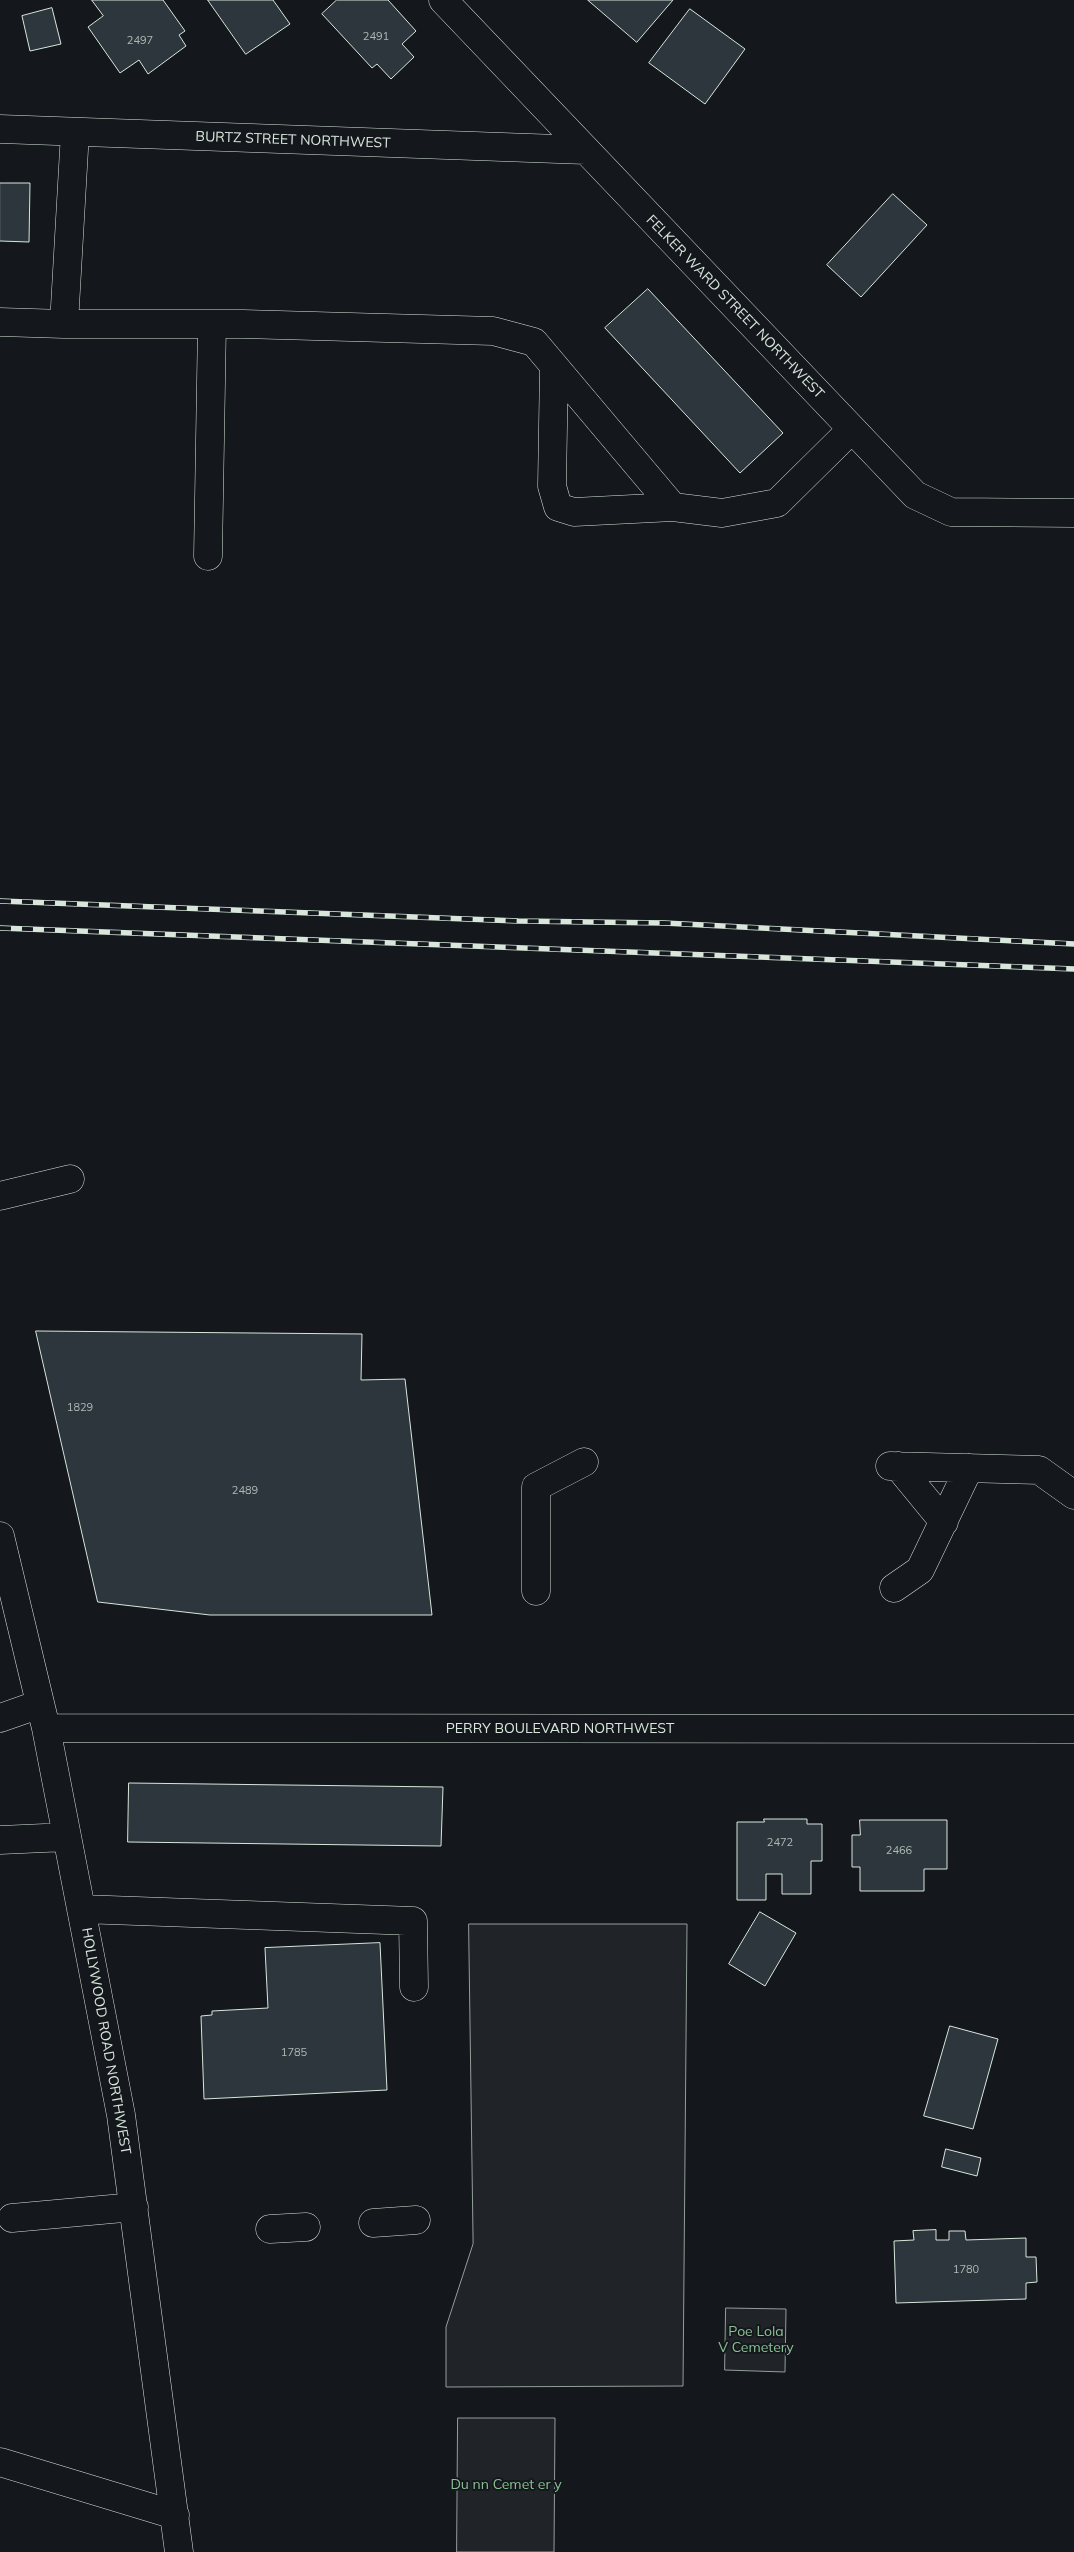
<!DOCTYPE html>
<style>
body{margin:0}
canvas{display:block;background:#14181c}
</style>
<canvas width="1074" height="2552"></canvas>
<script>
const ctx = document.querySelector('canvas').getContext('2d');
ctx.lineJoin = 'round';
function fill(path, color) { ctx.fillStyle = color; ctx.fill(path, 'evenodd'); }
function trace(path, color, width, dash) { ctx.strokeStyle = color; ctx.lineWidth = width; ctx.lineCap = dash ? 'butt' : 'round'; ctx.setLineDash(dash || []); ctx.stroke(path); }
function label(font, color, halo, rows, align = 'center') {
  ctx.font = font + ' Mulish,sans-serif'; ctx.lineWidth = 4; ctx.setLineDash([]); ctx.textBaseline = 'middle'; ctx.strokeStyle = halo; ctx.fillStyle = color; for (const [text, x, y, turn = 0] of rows) {
    ctx.save(); ctx.translate(x, y); ctx.rotate((+turn || 0) * Math.PI / 180); ctx.textAlign = isNaN(turn) ? turn : align; if (halo) ctx.strokeText(text, 0, 0); ctx.fillText(text, 0, 0); ctx.restore();
  }
}
const green = new Path2D(`
 M469,1924H687L683,2386L446,2387V2327L473,2244Z
 M726,2308L786,2309L785,2372L725,2370Z
 M458,2418H555L554,2552H457Z`);
const building = new Path2D(`
 M92,0H163L185,31L179,35L186,46L148,74L139,60L120,73L88,27L103,16Z
 M208,0H273L290,24L246,54Z
 M337,0H388L416,31L402,44L414,57L391,79L377,64L372,68L322,14Z
 M588,0H673L637,42Z
 M52,8L61,44L30,51L22,16Z
 M690,9L745,49L705,104L649,63Z
 M0,183H30L29,242L0,241Z
 M893,194L927,225L861,297L827,265Z
 M648,289L783,433L740,473L605,328Z
 M36,1331L362,1334L361,1380L405,1379L432,1615H210L98,1602Z
 M129,1783L443,1787L441,1846L128,1842Z
 M764,1819H807V1824H822V1861H811V1894H782V1874H766V1900H737V1822H764Z
 M860,1820H947V1869H924V1891H860V1867H852V1835H860Z
 M760,1912L796,1933L765,1986L729,1964Z
 M380,1943L387,2090L204,2099L201,2016L212,2015V2011L268,2008L265,1948Z
 M950,2026L998,2039L973,2129L924,2116Z
 M946,2149L981,2158L977,2176L942,2167Z
 M936,2230V2240H949V2231H965L966,2240L1026,2238V2257H1036L1037,2282L1026,2283V2299L896,2303L894,2241L914,2240L913,2231Z`);
const minor = new Path2D(`
 M443,0L915,495L951,512L1074,513
 M0,129L586,150
 M0,322L64,324L75,132
 M64,324H243L493,331L534,342L673,507L722,513L777,503L852,429
 M554,366L552,486L558,507L574,512L673,507
 M208,556L212,324
 M0,1196L70,1179
 M890,1466L1039,1470L1074,1495
 M898,1466L944,1522
 M0,1536L46,1728L121,2115L179,2552
 M894,1588L920,1570L969,1468
 M536,1591V1487L584,1462
 M0,1718L40,1704
 M46,1728L1074,1729
 M0,1840L67,1837
 M81,1909L413,1921L414,1987
 M12,2218L134,2207
 M373,2223L416,2220
 M270,2229L306,2227
 M0,2462L175,2515`);
const rail = new Path2D(`
 M0,901L518,921L664,923L1074,944
 M0,928L1074,969`);
const numberNames = [
 ["2491",376,37],
 ["2497",140,41],
 ["1829",80,1408],
 ["2489",245,1491],
 ["2472",780,1843],
 ["2466",899,1851],
 ["1785",294,2053],
 ["1780",966,2270]
];
const streetNames = [
 ["BURTZ STREET NORTHWEST",293,140,2],
 ["FELKER WARD STREET NORTHWEST",735,307,46],
 ["PERRY BOULEVARD NORTHWEST",560,1729],
 ["HOLLYWOOD ROAD NORTHWEST",106,2041,80]
];
const parkNames = [
 ["Poe Lola",756,2332],
 ["V Cemetery",756,2348],
 ["Du nn Cemet er y",506,2485]
];
fill(green, '#202428');
trace(green, '#939e99', 1);
fill(building, '#2c363c');
trace(building, '#d8e6dc', 1);
trace(minor, '#d8e6dc', 29);
trace(minor, '#14181c', 28);
trace(rail, '#d8e6dc', 5.5);
trace(rail, '#14181c', 4, [11]);
label('11px', '#adbab4', null, numberNames);
label('14px', '#d8e6dc', '#14181c', streetNames);
label('14px', '#8ac095', '#14181c', parkNames);
</script>
